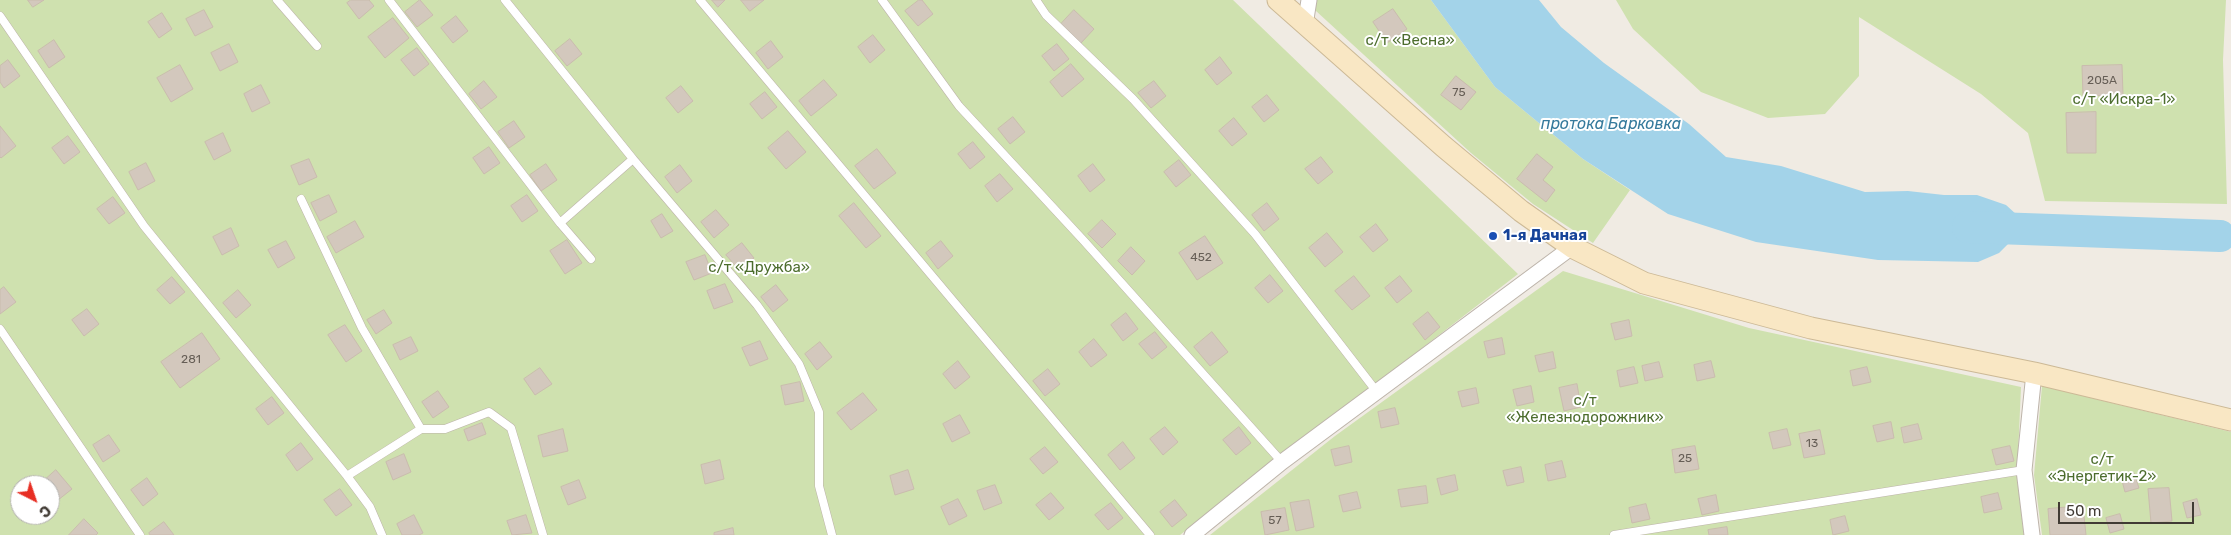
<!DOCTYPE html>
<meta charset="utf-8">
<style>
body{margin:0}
#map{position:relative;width:2231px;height:535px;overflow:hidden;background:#f0ebe3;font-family:Rubik,sans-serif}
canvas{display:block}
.north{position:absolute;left:10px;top:475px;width:50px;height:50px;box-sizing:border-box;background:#fff;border:1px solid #b3b1ae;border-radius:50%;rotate:139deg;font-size:14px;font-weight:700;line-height:20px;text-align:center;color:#413b34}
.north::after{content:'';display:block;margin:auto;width:18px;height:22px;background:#e72e23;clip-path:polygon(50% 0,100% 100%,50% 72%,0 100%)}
.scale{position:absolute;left:2058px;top:502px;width:136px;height:22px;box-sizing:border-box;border:2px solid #413b34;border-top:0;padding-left:6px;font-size:15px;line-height:18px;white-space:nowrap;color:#413b34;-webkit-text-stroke:4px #fff;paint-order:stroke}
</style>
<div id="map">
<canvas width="2231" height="535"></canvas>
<div class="north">С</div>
<div class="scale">50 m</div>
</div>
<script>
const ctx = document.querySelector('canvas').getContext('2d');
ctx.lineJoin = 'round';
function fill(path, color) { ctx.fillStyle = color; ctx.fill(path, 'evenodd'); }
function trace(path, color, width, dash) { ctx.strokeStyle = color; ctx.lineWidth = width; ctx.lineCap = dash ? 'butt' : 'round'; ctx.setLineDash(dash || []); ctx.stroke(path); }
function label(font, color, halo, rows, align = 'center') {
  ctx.font = font + ' Rubik,sans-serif'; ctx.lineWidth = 4; ctx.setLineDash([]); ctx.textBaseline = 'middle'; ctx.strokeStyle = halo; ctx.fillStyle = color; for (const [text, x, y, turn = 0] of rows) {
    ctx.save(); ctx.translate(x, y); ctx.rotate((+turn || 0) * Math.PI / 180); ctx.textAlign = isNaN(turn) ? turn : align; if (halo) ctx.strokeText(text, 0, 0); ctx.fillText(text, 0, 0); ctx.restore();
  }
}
const green = new Path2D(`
 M0,0H1233L1518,274L1180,535H0ZM20,485H50V515H20Z
 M1304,0H1431L1495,87L1583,159L1630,190L1593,243L1533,204L1471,153Z
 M1616,0H2226L2223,60L2227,204L2045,201L2028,133L1981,94L1859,17V76L1825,114L1768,118L1701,92L1633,29Z
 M1563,271L1749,328L2021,387L2017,478L2024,535H1210L1335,436Z
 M2042,386L2231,432V535H2042L2034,475Z`);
const water = new Path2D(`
 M1431,0H1539L1561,27L1604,63L1689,124L1726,157L1781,166L1865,192L1908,191L1944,195H1977L2006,205L2017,215L2010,242L1999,253L1978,262L1878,260L1756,242L1668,214L1583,159L1495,87Z`);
const river = new Path2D(`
 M1968,227L2220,236`);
const building = new Path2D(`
 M28,0H44L33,7Z
 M351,0H369L374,6L359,19L347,3Z
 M420,0L433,15L417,27L405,12Z
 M712,0H725L718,7Z
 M741,0H764L750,11Z
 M919,0H922L933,14L918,26L905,11Z
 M1393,9L1407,29L1387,43L1373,22Z
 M204,10L213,27L195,36L186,19Z
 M1074,10L1094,29L1081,43L1061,24Z
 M162,13L172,29L159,38L148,22Z
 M456,16L468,31L453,43L441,28Z
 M393,18L409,38L385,58L368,37Z
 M873,35L885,50L870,63L858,47Z
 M570,39L582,54L567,66L555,51Z
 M54,40L65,57L49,68L38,51Z
 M771,41L783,57L768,69L756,53Z
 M229,44L238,62L220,71L211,53Z
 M1057,44L1069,59L1054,71L1042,56Z
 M417,48L429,64L414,76L401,60Z
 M1220,57L1232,73L1217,85L1205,70Z
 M8,60L20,76L4,88L0,82V66Z
 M1071,64L1084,79L1062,97L1050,82Z
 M180,65L193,89L171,102L157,78Z
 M2122,65L2123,95L2083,96L2082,66Z
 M1456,76L1476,92L1461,110L1441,95Z
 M824,80L837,95L811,116L799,101Z
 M484,81L497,97L481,109L469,94Z
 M1154,81L1166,96L1151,108L1138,93Z
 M261,85L270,103L252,112L244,94Z
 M681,86L693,101L678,113L666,98Z
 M765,92L777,107L762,119L750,104Z
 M1267,95L1279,110L1264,122L1252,107Z
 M2096,112V153H2067L2066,113Z
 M1013,117L1025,132L1010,144L998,129Z
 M1234,118L1247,134L1232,146L1219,131Z
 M514,121L525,137L509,148L498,132Z
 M0,126L16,146L1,158L0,157Z
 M788,131L806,152L786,169L768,148Z
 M223,133L231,151L214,160L205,142Z
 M68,136L80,152L64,164L52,148Z
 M973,142L985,157L970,169L958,154Z
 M489,147L500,163L484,174L473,158Z
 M877,149L896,173L874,189L855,166Z
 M1537,154L1553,167L1543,180L1555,190L1546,202L1517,179Z
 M1321,157L1333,172L1318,184L1305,169Z
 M309,159L317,177L299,185L291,166Z
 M1179,160L1191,175L1176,187L1164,172Z
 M146,163L155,181L138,190L129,172Z
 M546,164L557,180L541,191L530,175Z
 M1093,164L1105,180L1090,192L1078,176Z
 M680,165L692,181L677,193L665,177Z
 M1000,174L1013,189L997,202L985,186Z
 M329,195L337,212L320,221L311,203Z
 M527,195L538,211L522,222L511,206Z
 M113,197L125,213L109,224L97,209Z
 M854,203L881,236L866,248L839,216Z
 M1267,203L1279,219L1264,231L1252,215Z
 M716,210L729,225L714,238L701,222Z
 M662,214L673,231L661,238L651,221Z
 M1102,220L1116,234L1102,248L1088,234Z
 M355,221L364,237L336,253L327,237Z
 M1376,224L1388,240L1373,252L1360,237Z
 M231,228L239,246L222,255L213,237Z
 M1327,233L1343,252L1325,267L1309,248Z
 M1205,236L1223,263L1197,280L1179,253Z
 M567,240L582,263L565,274L550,251Z
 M286,241L295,258L278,268L268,250Z
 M941,241L953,256L938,269L926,253Z
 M742,243L754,258L739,270L726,255Z
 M1131,247L1145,261L1132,275L1118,261Z
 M705,255L712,273L694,280L686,262Z
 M1270,275L1283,291L1268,303L1255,288Z
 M1354,276L1370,296L1352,310L1335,291Z
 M1400,276L1412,291L1397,303L1385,288Z
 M172,277L185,292L170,304L157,290Z
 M725,284L733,302L714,309L707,291Z
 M776,285L788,300L773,312L761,297Z
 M4,287L16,302L0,314V290Z
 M238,290L251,305L236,318L223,303Z
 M87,309L99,324L84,336L72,320Z
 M384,310L392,323L376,334L367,320Z
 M1428,312L1440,327L1425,340L1413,324Z
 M1126,313L1138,329L1123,341L1111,325Z
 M1629,320L1632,336L1615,340L1611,324Z
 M345,325L362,351L346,362L328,335Z
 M1155,332L1167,347L1152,359L1139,344Z
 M1212,332L1228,352L1210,366L1194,347Z
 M202,333L220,359L180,388L161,362Z
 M411,337L418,351L400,360L393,345Z
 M1502,338L1505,354L1488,358L1484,342Z
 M1094,339L1107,355L1091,367L1079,352Z
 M760,341L768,359L750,366L742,348Z
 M820,342L832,357L817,370L805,354Z
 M1553,352L1556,368L1539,372L1535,356Z
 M958,361L970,377L955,389L943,374Z
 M1711,361L1715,377L1697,381L1694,365Z
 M1659,362L1663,377L1645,381L1642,366Z
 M1634,367L1638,383L1620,387L1617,371Z
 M1867,367L1871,382L1853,386L1850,371Z
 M540,368L552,384L535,395L524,379Z
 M1048,369L1060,384L1045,396L1033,381Z
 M800,382L804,401L785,405L781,386Z
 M1577,384L1581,407L1564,411L1559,388Z
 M1531,386L1534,402L1517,406L1513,390Z
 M1476,388L1479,403L1462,407L1458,392Z
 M438,391L449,407L433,418L422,402Z
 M863,393L877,410L851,430L837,413Z
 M272,397L284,413L268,425L256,409Z
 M1395,408L1399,424L1381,428L1378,412Z
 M960,415L970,433L952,442L943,424Z
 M1891,422L1894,438L1877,442L1873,426Z
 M482,423L486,434L468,441L464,430Z
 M1918,424L1922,439L1904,443L1901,428Z
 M1165,427L1178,442L1163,455L1150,439Z
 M1239,427L1251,443L1236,455L1223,440Z
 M563,429L568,451L543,457L538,436Z
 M1787,429L1791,445L1773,449L1769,433Z
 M1820,430L1825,454L1804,458L1799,434Z
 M109,435L120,451L103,462L93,445Z
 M1123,442L1135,458L1120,470L1108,455Z
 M301,443L313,459L297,471L286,455Z
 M1349,446L1352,462L1335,466L1331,450Z
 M1695,446L1699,469L1675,473L1672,450Z
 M2010,446L2014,461L1996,465L1992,450Z
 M1045,447L1058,462L1043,474L1030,459Z
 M404,454L411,472L393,480L386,462Z
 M720,460L724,479L705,484L701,465Z
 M1562,461L1566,477L1548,481L1545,465Z
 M1521,467L1524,482L1507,486L1503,471Z
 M56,470L72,489L53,504L50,500V485H39Z
 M908,470L914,489L895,495L890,476Z
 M2134,473L2139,488L2125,492L2121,477Z
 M1455,475L1458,490L1441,495L1437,479Z
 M147,478L158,494L143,506L131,490Z
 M579,480L586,498L568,505L561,487Z
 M995,485L1002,503L984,510L977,491Z
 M1426,486L1428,503L1401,507L1398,490Z
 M2169,488L2172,521L2151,523L2148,489Z
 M340,489L352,505L336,516L324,500Z
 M1357,492L1361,508L1343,512L1339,496Z
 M1051,493L1064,508L1049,520L1036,505Z
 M1998,493L2002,509L1984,513L1981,497Z
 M1716,495L1719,511L1702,515L1698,499Z
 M958,499L967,516L949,525L941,507Z
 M2197,499L2201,515L2187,518L2183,503Z
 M1175,500L1187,515L1172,527L1160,512Z
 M1309,500L1314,527L1296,531L1290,503Z
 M1111,503L1123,518L1108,530L1095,515Z
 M1646,504L1650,519L1632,523L1629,508Z
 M2083,506L2086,535H2050L2048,509Z
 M1285,508L1289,530L1265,535L1261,512Z
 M2120,514L2124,529L2110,533L2106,518Z
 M414,515L423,533L419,535H402L397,524Z
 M526,515L532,533L512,535L507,521Z
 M1845,516L1849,531L1833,535L1830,520Z
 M84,519L98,533L96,535H69Z
 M164,522L174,535H150L149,533Z
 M1727,527L1728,535H1709L1708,530Z
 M733,528L734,535H714V533Z`);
const lane = new Path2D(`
 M277,0L317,46
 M389,0L560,223L591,259
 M505,0L633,159L757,305L799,364L819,412V486L832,535
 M700,0L1150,535
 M882,0L959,106L1084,241L1282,462
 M1036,0L1046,15L1133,99L1255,234L1377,392
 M0,16L144,226L347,476L370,507L382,535
 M301,199L362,328L421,429
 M560,223L633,159
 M0,329L140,535
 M347,476L421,429H445L489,412L511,428L543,535
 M1614,535L2024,470`);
const street = new Path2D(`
 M1305,25L1309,0
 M1192,535L1282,462L1572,247
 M2032,535L2024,470L2034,373`);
const secondary = new Path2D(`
 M1278,0L1443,146L1521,211L1572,247L1644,283L1811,328L2034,373L2231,420`);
const markers = [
 [1493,236,5,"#1a4fb4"]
];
const numberNames = [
 ["205А",2102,81],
 ["75",1459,93],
 ["452",1201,258],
 ["281",191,360],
 ["13",1812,444],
 ["25",1685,459],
 ["57",1275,521]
];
const parkNames = [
 ["с/т «Весна»",1410,41],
 ["с/т «Искра-1»",2124,100],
 ["с/т «Дружба»",759,268],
 ["с/т",1585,401],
 ["«Железнодорожник»",1585,418],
 ["с/т",2102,460],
 ["«Энергетик-2»",2102,477]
];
const transitNames = [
 ["1-я Дачная",1503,236]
];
const waterNames = [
 ["протока Барковка",1611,124]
];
fill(green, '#cfe1af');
fill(water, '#a3d3e9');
trace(river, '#a3d3e9', 32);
fill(building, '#d3c8bd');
trace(building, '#cabcae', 1);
trace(lane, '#bdb4aa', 9);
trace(street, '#bdb4aa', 17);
trace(secondary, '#ccb996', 23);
trace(lane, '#fff', 8);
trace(street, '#fff', 15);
trace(secondary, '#f9e7c4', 21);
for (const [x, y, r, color] of markers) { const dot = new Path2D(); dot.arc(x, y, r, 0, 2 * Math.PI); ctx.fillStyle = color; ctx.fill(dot); trace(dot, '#fff', 2); }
label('12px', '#665e56', null, numberNames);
label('15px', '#4c6d2d', '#fff', parkNames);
label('bold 15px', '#164399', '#fff', transitNames, 'left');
label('italic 16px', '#357a9c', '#fff', waterNames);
</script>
